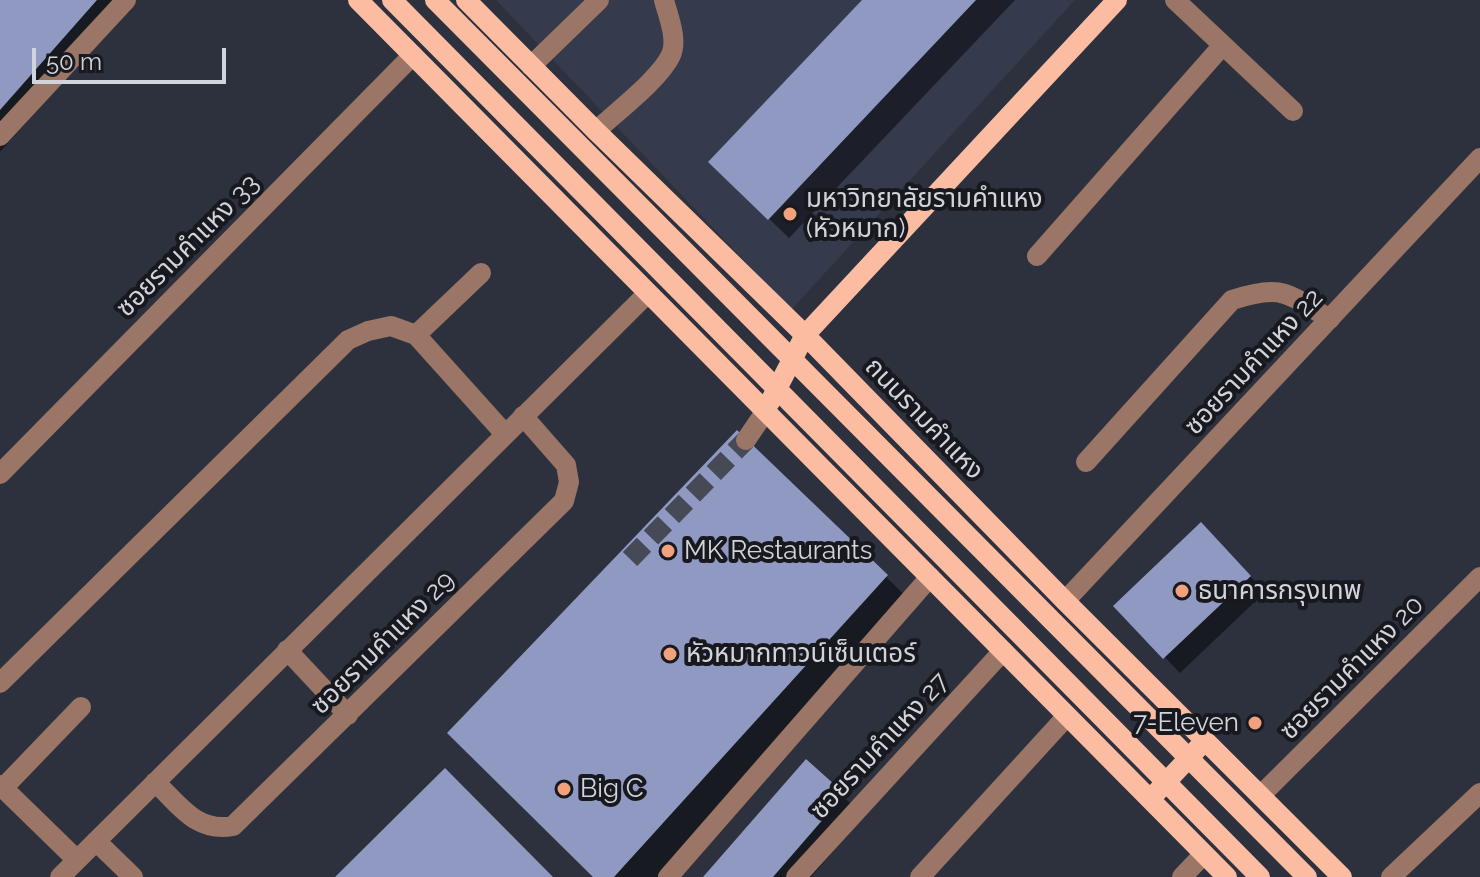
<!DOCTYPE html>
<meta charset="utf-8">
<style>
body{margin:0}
#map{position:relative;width:1480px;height:877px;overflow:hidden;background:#2d313e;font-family:Raleway,sans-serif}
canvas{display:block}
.scale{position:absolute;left:32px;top:48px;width:194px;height:36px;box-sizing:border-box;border:4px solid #d1d4dc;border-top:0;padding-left:10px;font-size:24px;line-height:28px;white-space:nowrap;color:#d1d4dc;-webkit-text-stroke:6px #18191f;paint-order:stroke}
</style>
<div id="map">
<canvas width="1480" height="877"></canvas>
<div class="scale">50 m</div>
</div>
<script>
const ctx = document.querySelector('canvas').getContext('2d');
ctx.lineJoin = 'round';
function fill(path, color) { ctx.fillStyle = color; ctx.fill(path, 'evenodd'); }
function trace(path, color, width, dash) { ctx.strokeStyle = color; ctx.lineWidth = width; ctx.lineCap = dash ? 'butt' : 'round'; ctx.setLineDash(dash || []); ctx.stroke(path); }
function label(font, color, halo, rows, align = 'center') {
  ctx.font = font + ' Raleway,"Noto Sans Thai",sans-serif'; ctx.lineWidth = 8; ctx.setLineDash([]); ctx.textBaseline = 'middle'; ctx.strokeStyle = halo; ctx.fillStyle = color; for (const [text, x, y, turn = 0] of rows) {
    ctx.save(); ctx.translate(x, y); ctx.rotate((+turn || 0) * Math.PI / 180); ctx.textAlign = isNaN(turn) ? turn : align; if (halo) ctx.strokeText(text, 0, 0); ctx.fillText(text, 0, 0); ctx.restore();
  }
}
const built = new Path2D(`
 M496,0H1075L791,310Z`);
const shadow = new Path2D(`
 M0,0H135L0,152Z
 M865,0H1015L789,238L731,182Z
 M737,433L914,604L666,877H595Z
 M1216,540L1265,592L1180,673L1116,606Z
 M806,762L864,816L811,877H705Z`);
const building = new Path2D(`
 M0,0H97L0,110Z
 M862,0H976L768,220L708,162Z
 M737,430L888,575L614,877H593L447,733Z
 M1201,522L1251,576L1163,659L1113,606Z
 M806,759L845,794L773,877H703Z
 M445,768L553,877H335Z`);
const minorTunnel = new Path2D(`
 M630,559L746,440`);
const minor = new Path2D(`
 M1175,0L1293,111
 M531,66L599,0
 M596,131C616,112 660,79 671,55C678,39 668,16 664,0
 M0,136L126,0
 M1037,256L1223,45
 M416,335L481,273
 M746,440L765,412
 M1086,462L1232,300C1283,283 1287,294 1330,319
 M0,474L413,55
 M1065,601L1480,158
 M287,650L348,715
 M0,683L348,340L368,331L391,326L416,335L505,434
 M155,782C180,805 196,833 233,826L564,501L569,482L566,465L523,416
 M0,785L77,860
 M3,788L81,707
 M1261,795L1480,577
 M96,841L133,877
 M60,877L647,294
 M668,877L930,577
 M796,877L1003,651
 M920,877L1067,716
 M1182,877L1204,854
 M1391,877L1480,793`);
const major = new Path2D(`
 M358,0L1227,877
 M466,0L596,131L805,335L1065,601L1342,877
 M770,402L805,335L1117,0
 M1155,794L1199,747`);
const majorBridge = new Path2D(`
 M392,0L1260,877
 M435,0L1307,877`);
const markers = [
 [790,214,8,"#f2a17e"],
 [668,551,8,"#f2a17e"],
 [1182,591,8,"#f2a17e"],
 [670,654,8,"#f2a17e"],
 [1255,723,8,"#f2a17e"],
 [564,789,8,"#f2a17e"]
];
const poiNames = [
 ["มหาวิทยาลัยรามคำแหง",806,199],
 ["(หัวหมาก)",806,229],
 ["MK Restaurants",684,551],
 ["ธนาคารกรุงเทพ",1198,591],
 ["หัวหมากทาวน์เซ็นเตอร์",686,654],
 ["7-Eleven",1239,723,"right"],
 ["Big C",580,789]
];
const streetNames = [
 ["ซอยรามคำแหง 33",188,246,-45],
 ["ซอยรามคำแหง 22",1254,362,-47],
 ["ถนนรามคำแหง",924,419,46],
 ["ซอยรามคำแหง 29",383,643,-45],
 ["ซอยรามคำแหง 20",1352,668,-45],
 ["ซอยรามคำแหง 27",880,746,-47]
];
fill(built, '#353a4d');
fill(shadow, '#0007');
fill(building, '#8f99c1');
trace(minorTunnel, '#464956', 20, [20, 10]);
trace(minor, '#9b7565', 20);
trace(major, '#fbbca2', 20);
trace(majorBridge, '#fbbca2', 20);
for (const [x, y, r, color] of markers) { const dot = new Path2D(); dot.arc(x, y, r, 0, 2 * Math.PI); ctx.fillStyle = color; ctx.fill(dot); trace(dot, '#18191f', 3); }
label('26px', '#d1d4dc', '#18191f', poiNames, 'left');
label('26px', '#d1d4dc', '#18191f', streetNames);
</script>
